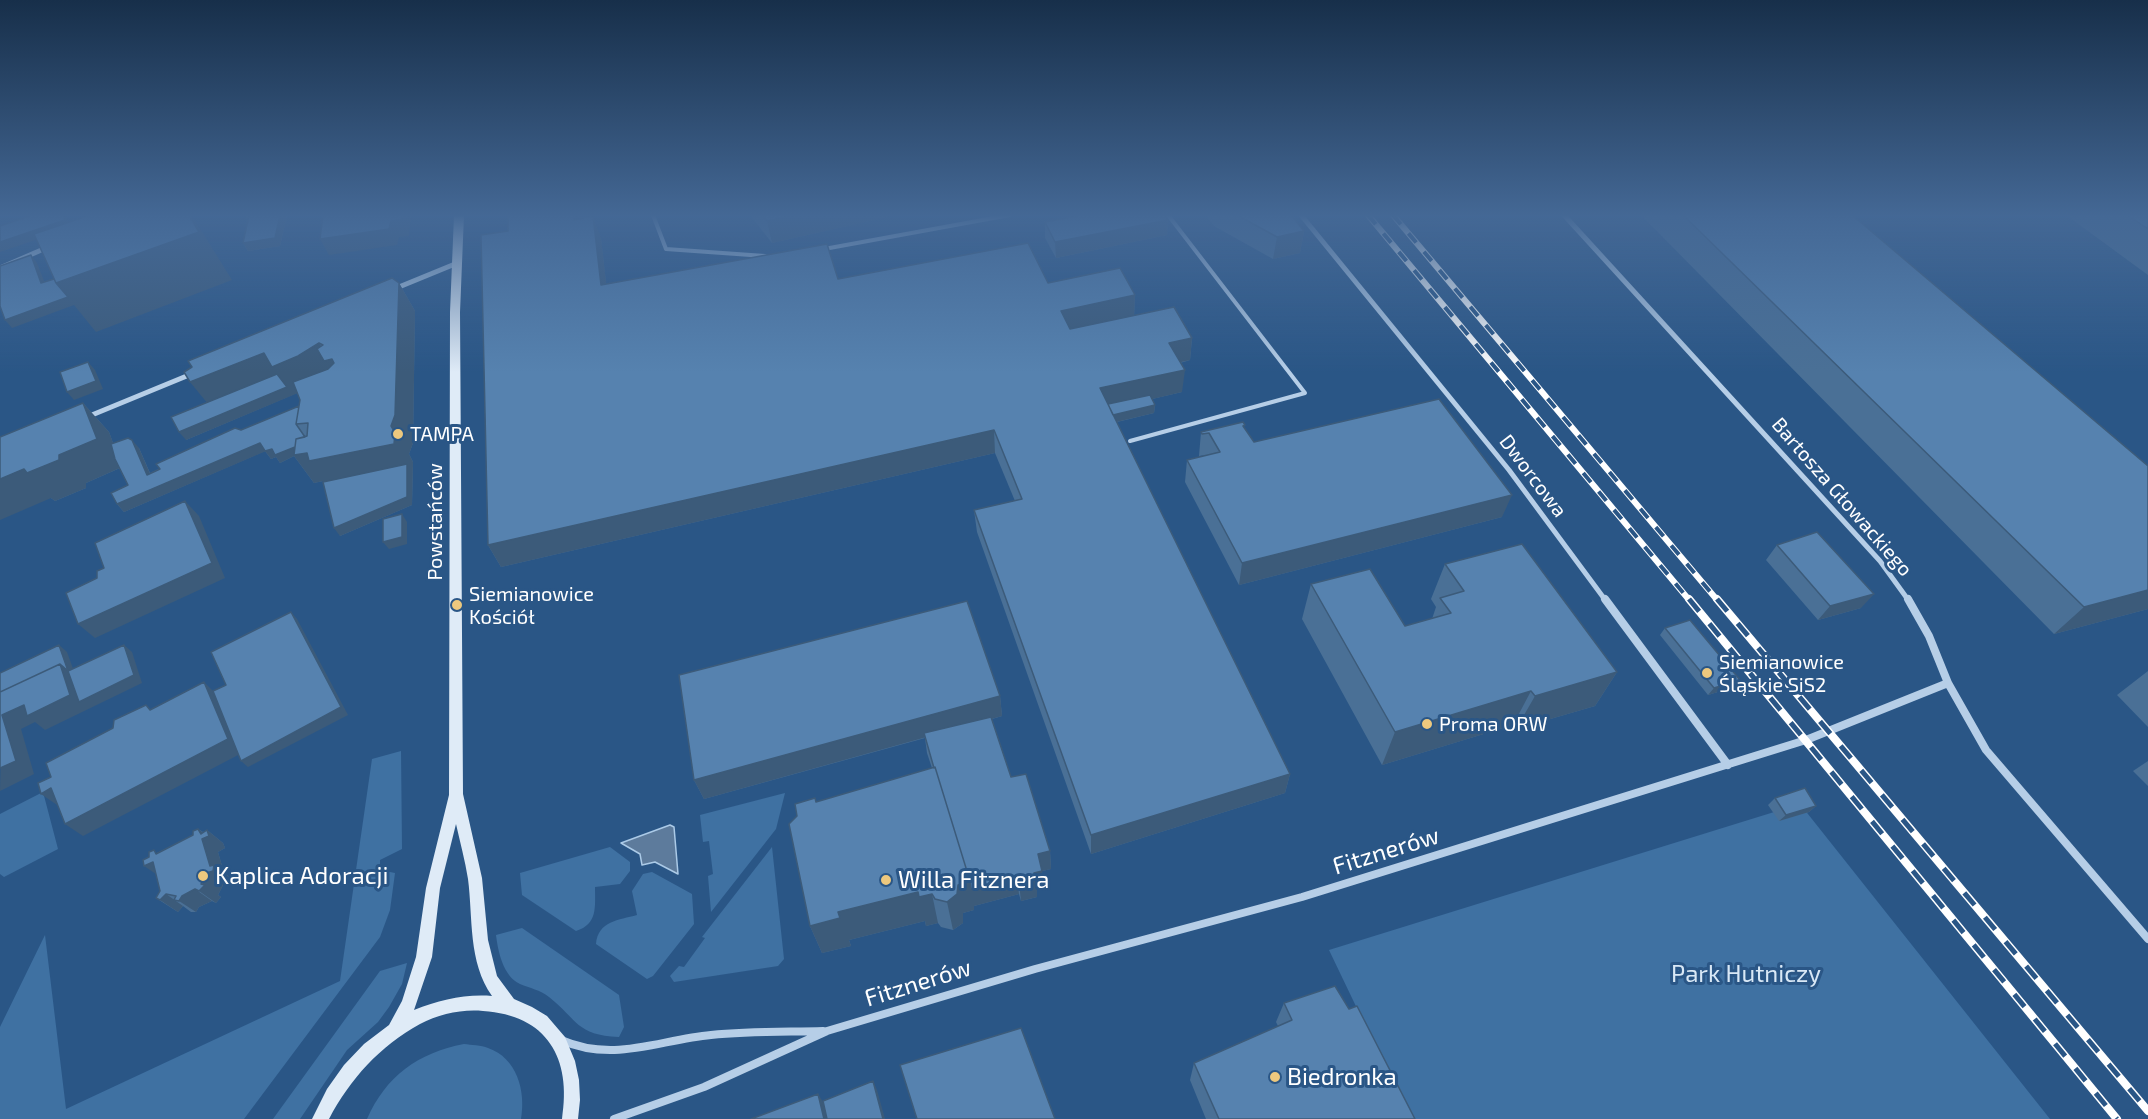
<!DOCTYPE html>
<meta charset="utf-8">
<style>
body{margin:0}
canvas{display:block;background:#2a5686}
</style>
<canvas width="2148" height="1119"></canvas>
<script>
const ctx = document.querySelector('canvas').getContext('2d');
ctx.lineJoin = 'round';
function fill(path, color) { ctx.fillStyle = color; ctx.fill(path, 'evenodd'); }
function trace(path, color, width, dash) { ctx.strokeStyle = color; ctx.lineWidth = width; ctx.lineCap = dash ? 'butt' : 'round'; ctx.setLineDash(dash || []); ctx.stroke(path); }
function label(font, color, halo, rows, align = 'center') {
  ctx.font = font + ' "Exo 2",sans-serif'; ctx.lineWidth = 6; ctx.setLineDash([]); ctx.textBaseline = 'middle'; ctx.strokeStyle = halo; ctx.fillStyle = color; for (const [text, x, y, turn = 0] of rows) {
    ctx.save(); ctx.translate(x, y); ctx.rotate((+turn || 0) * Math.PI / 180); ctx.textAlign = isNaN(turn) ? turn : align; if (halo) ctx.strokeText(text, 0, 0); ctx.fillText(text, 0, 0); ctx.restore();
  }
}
const green = new Path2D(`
 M401,751L402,849L380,860V870L395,873L390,910L380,937L244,1119H0V1027L45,935L66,1109L340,981L372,759Z
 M43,792L58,849L4,877L0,874V814Z
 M785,793L776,829L711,912L708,876L713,874L709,841L703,842L700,815Z
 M1800,804L2050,1119H1410L1329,950Z
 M610,847L630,862V871L620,884L595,887C595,907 598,924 576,931L522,895L520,873Z
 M772,847L784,959L778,966L674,982L670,976L679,966L684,967L705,938L702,937Z
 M652,872L692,894L694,924L653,976L647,979L596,944C598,921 619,920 637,915L632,891L643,874Z
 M522,928L619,995L624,1027L619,1037C576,1035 578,1020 549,997C540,990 530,988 520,984C503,976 498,951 496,935Z
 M407,963L402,984L389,1007L378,1022L347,1050L300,1119H273L380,971Z
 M464,1044C471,1045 481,1045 488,1048C517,1058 526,1091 521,1119H367C386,1076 418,1053 464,1044Z`);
const water = new Path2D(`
 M670,825L674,827L678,874L655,862L642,865L640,854L621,843Z`);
const lane = new Path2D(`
 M653,215L666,249L765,256
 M824,249L1010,215
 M1130,441L1305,393L1168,215`);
const streetFar1 = new Path2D(`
 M1301,215L1509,470L1606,601
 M1564,215L1880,561L1909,601
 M0,268L46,248
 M394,289L455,264
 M87,417L194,373`);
const street = new Path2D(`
 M1605,599L1728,765
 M1908,599L1929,636L1948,683L1986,750L2148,939
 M561,1040C614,1063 658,1040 711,1035C748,1031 786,1032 823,1031
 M614,1119L704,1087L827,1031L1035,969L1302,897L1806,740L1948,683`);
const secondary = new Path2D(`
 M454,215H464L460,312L463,794L482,878L488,940L497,976L514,999L532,1007L547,1016L565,1037L575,1061L579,1080L580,1100L578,1119H562C572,1058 547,1015 483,1011C462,1009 439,1014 420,1024C380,1046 350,1079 329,1119H312L327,1089L344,1065L364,1044L389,1025L402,1001L416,957L426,888L449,795L450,312ZM456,824C460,842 465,860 468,879C473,918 468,962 492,996C464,994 440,1000 414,1010L432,957L440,888Z`);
const railFar1 = new Path2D(`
 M1368,215L1690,601
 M1393,215L1718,601`);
const rail = new Path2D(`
 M1689,599L2117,1119
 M1717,599L2148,1111`);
const wall = new Path2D(`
 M244,215H287L280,246L248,251L243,243L248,219H247Z
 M508,215H582V218L601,238L606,284L838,279L1048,283L1135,295L1134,316L1192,338L1190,360L1180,363L1182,392L1152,399L1155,405L1154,413L1117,422L1290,774L1285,793L1091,854L977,532L974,510L1015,501L995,453L501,567L488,545L508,231Z
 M750,215H896L772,243Z
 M1208,215H1291L1304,231L1300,253L1273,259L1214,226L1208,218Z
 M1641,215H1852L2148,466V609L2054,634Z
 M2066,215H2148V275Z
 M1168,220L1167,235L1056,258L1045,238V222Z
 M399,283L415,311L413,443L409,454L413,462L412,505L340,536L323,481L314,483L294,456L280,463L276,457L271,459L265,451L124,512L117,504L128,485L120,468L86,483V488L55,501L51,498L83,403L109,432L113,443L139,448L150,473L241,430L299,406L300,400L297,393L186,440L207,402Z
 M1244,428L1254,442L1502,517L1239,585L1185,482L1187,460L1206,455L1199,456L1201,432Z
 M1777,545L1861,608L1818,620L1766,560Z
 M1445,564L1617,672L1595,706L1516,729L1513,725L1382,765L1302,619L1311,584L1405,626L1432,619L1436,607L1431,599Z
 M967,601L1000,696L1002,716L992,719L1011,777L1026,774L1050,851L1051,869L1042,871L1043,888L1037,890V897L1021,901L1019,894L974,906V910L963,913V923L953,930L941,927L938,923L926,926L925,921L849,940L851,946L822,953L810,926L789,824L797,816L795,804L815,798L816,802L932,768L927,753L925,738L704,799L694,780L679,675Z
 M1665,628L1740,680L1734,687L1708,695L1660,635Z
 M2148,671V727L2117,695Z
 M2148,761V786L2133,771Z
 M1775,798L1816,806L1809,812L1779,821L1768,805Z
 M198,829L203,832L207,830L223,843L225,848L218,852L224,873L231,878L229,884L223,885L218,895L221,897L216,903L212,901L199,907L196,912H191L183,906L178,912L156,898L160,891L156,874L149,857L193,835Z
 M1284,1003L1415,1119H1206L1190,1080L1194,1063L1278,1026L1276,1022Z`);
const shadedWall = new Path2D(`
 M63,215H65L71,228L0,252V242Z
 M189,215H191L204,235L232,280L96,332L74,305L12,328L5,320L56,283Z
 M280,215H287L280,246L248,251L243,243Z
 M402,215H411L409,236L399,237L397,245L329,255L320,239Z
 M574,215H582L583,242L574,220Z
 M793,215H896L772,243L767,221Z
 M593,216L601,238L609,308L601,285Z
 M1168,220L1167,235L1056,258L1055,242Z
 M1304,231L1300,253L1273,259L1277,237Z
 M31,255L37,263L48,291L41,283Z
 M399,283L415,311L413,443L409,454L413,462L412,505L340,536L334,528L323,481L314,483L294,456L280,463L276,457L271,459L265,451L272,449L293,447L298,454L391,426Z
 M1135,295L1134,318L1061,333V311Z
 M1192,338L1190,360L1168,365L1169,343Z
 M319,343L330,360L332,359L350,388L317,385L186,440L179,432L213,410L190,382L264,353Z
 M88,362L95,370L103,389L74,400L67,392Z
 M1185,370L1182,392L1110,409L1100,388Z
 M83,403L109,432L122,467L86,483V488L55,501L51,498L0,520V479L59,455Z
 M1155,405L1154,413L1112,423L1113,415Z
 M994,430L995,453L501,567L488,545Z
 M132,440L139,448L154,483L147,475Z
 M260,443L266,451L124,512L117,504Z
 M1512,495L1502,517L1239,585L1242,563Z
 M185,501L199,516L225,578L95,638L78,624Z
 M402,514L407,522V544L389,549L383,542Z
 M2148,590V609L2054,634L2084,607Z
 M1874,594L1861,608L1818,620L1830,606Z
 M291,612L297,619L348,715L248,767L241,761Z
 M59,645L67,652L84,699L124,645L132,652L142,683L45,730L35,722L21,729L34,774L0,791L2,715L60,664Z
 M1617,672L1595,706L1516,729L1535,696Z
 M1740,680L1734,687L1708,695L1714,688Z
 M204,682L218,696L242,753L83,836L65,824Z
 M1531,691L1513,725L1382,765L1395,732Z
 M1000,696L1002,716L704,799L694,780Z
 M1290,774L1285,793L1091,854V835Z
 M51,788L60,807L41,794Z
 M1816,806L1809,812L1779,821L1786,815Z
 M198,829L208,836L207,830L223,843L225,848L218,852L224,873L231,878L229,884L223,885L218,895L221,897L216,903L199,891L210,866L201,834Z
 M1050,851L1051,869L1042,871L1043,888L1037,890V897L1021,901L1019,883L1034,873L1038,854Z
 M153,862L162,878L144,866Z
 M1017,877L1019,894L974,906V910L963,913V923L953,930L947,902L958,885L970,881Z
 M195,889L212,901L199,907L196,912L179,901L182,896Z
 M918,892L932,894L938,923L926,926L925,921L849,940L851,946L822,953L810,926L838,912Z
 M166,894L183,906L178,912L160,900Z
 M873,1081L877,1090L885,1119H883Z
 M818,1094L828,1110L830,1119H824Z`);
const building = new Path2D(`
 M33,215H63L65,220L0,242V226Z
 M90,215H189L199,232L56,283L34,234Z
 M249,215H280L275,238L243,243Z
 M323,215H402L401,220L391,221L389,229L320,239Z
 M508,215H574V220L593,216L601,285L827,244L838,279L1028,243L1048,283L1120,268L1135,295L1061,311L1070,329L1174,307L1192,338L1169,343L1185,370L1100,388L1290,774L1091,835L974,510L1022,499L994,430L488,545L481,235L508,231Z
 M762,215H793L767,221Z
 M1082,215H1165L1168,220L1055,242L1045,222Z
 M1237,215H1291L1304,231L1277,237Z
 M1683,215H1852L2148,466V590L2084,607Z
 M2127,215H2148V229Z
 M31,255L41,283L54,279L56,283L68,297L5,320L0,306V266Z
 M392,278L399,283L395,415L391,426L395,433L394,444L309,461L307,453L294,455L296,439L307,436L308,423L296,424L300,400L293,382L328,369L334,363L332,359L324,361L317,349L323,345L319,343L298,356L272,367L264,353L190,382L184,372L192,367L188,361Z
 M88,362L96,381L67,392L60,372Z
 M277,374L287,387L179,432L171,417Z
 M1150,395L1155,405L1113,415L1108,404Z
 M1439,399L1512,495L1242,563L1187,460L1220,452L1209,433L1202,434L1201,432L1243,422L1245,425L1243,426L1254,442Z
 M83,403L97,439L59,455V460L27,473L24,469L0,479V437Z
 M299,406L296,424L305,437L296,439L295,447L275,455L272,449L265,451L260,443L117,504L111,493L128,485L115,459L111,444L128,438L132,440L147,475L160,469L156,464L235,428L241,430Z
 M407,464V497L334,528L323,482Z
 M185,501L212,563L78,624L66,593L97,578V571L104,568L95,543Z
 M402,514V537L383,542V519Z
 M1817,532L1874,594L1830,606L1777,545Z
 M1522,544L1617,672L1535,696L1531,691L1395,732L1311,584L1370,569L1405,626L1451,613L1440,598L1464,591L1445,564Z
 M967,601L1000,696L694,780L679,675Z
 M291,612L341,707L241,761L213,691L226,685L211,652Z
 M1690,620L1740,680L1714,688L1665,628Z
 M59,645L68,671L60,664L0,692V673Z
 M124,645L134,675L79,702L68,671Z
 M60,664L70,695L27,716L24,705L2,715L16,761L0,768V692Z
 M204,682L228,739L65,824L51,788L41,794L38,783L51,777L46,763L113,728L114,720L146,705L150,710Z
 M991,717L1011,777L1026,774L1050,851L1038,854L1042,871L1034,873L1036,879L1019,883L1017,877L971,889L970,881L935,767L934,768L924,733Z
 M935,767L970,881L958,885L957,894L947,902L935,899L932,894L919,897L918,892L838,912L840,918L810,926L789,824L797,816L795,804L815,798L816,802Z
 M1805,788L1816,806L1786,815L1775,798Z
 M198,829L201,834L207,830L209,836L202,839L210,866L214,865L213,871L206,873L201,884L205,885L199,891L195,889L182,896L179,901L174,900L176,896L166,894L160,900L156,898L160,891L153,862L144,866L143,860L149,857V852L154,850L156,854L193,835V831Z
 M1335,986L1349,1009L1357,1006L1415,1119H1219L1194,1063L1292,1020L1284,1003Z
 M1021,1028L1055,1119H917L900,1065Z
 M873,1081L883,1119H827L823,1101Z
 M818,1094L824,1119H751Z`);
const markers = [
 [398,434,6,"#edc87e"],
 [457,605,6,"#edc87e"],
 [1707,673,6,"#edc87e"],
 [1427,724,6,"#edc87e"],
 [203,876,6,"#edc87e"],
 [886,880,6,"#edc87e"],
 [1275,1077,6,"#edc87e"]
];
const poiNames = [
 ["TAMPA",410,434],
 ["Siemianowice",469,594],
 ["Kościół",469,617],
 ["Siemianowice",1719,662],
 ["Śląskie SiS2",1719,685],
 ["Proma ORW",1439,724]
];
const streetNames = [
 ["Dworcowa",1533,476,53],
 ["Bartosza Głowackiego",1842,497,49],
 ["Powstańców",435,522,-90]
];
const nearStreetnames = [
 ["Fitznerów",1386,851,-17],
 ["Fitznerów",918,983,-17]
];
const nearPoinames = [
 ["Kaplica Adoracji",215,876],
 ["Willa Fitznera",898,880],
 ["Biedronka",1287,1077]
];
const nearParknames = [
 ["Park Hutniczy",1746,974]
];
fill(green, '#3f71a2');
fill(water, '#5d7b9c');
trace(water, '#abcae7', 1.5);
trace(lane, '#b6cee7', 4);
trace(streetFar1, '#b6cee7', 5);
trace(street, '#b6cee7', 8);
fill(secondary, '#dfebf7');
trace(railFar1, '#fff', 6);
trace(rail, '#fff', 8);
trace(railFar1, '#2a5686', 4, [12]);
trace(rail, '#2a5686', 5, [16]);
fill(wall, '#4a7096');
fill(shadedWall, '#3c5b7a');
fill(building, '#5682af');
trace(building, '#3c5b7a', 1.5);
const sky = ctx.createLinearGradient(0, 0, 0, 372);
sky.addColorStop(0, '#172f4a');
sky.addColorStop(0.58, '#446895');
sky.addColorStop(1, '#44689500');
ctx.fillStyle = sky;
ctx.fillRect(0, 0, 2148, 372);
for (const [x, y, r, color] of markers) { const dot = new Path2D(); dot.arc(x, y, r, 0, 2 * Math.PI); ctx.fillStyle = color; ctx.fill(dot); trace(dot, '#2a5686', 2); }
label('20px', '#fff', '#2a5686', poiNames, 'left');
label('20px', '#fff', '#2a5686', streetNames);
label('24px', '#fff', '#2a5686', nearStreetnames);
label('24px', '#fff', '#2a5686', nearPoinames, 'left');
label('24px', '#d9e8f6', '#2a5686', nearParknames);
</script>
